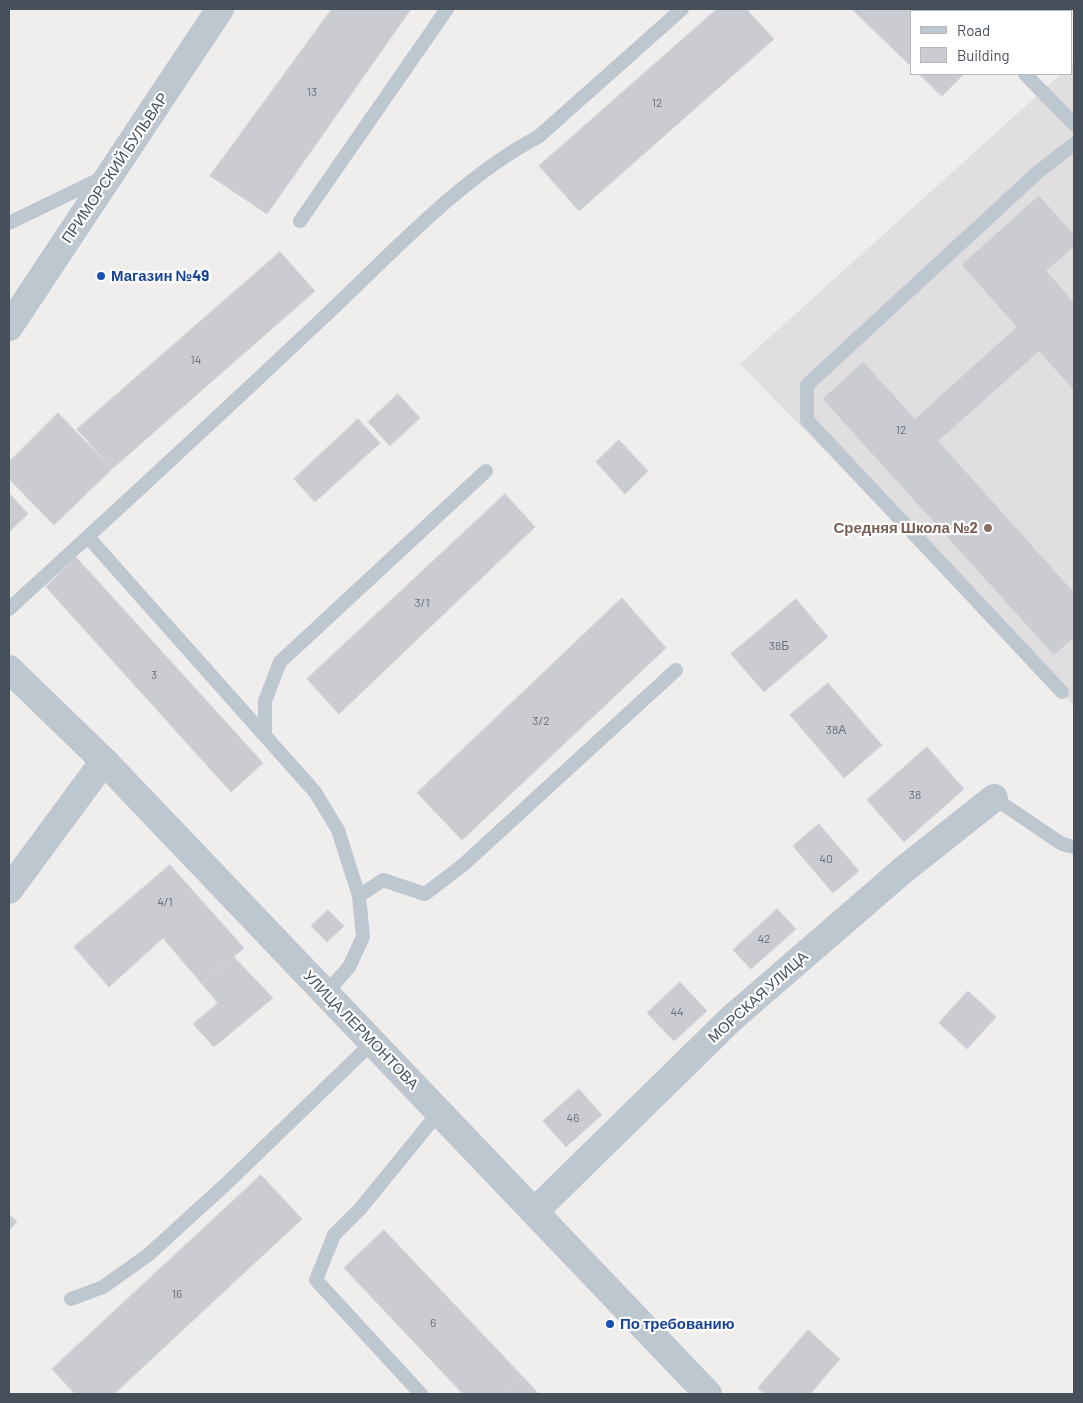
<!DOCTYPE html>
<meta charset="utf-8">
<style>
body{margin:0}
#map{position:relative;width:1083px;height:1403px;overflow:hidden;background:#f0eded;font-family:Barlow,sans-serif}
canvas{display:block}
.frame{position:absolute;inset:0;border:10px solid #45505b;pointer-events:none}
.legend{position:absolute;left:910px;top:10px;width:162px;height:65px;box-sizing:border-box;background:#fff;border:1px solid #b5b9bd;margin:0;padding:6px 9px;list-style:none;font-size:15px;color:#45505b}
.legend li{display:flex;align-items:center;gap:10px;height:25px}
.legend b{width:25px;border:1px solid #b5b9bd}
</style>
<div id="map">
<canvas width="1083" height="1403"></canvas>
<div class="frame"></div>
<ul class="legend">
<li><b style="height:6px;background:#bdc7d0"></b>Road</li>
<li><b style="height:14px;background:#caccd2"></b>Building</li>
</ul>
</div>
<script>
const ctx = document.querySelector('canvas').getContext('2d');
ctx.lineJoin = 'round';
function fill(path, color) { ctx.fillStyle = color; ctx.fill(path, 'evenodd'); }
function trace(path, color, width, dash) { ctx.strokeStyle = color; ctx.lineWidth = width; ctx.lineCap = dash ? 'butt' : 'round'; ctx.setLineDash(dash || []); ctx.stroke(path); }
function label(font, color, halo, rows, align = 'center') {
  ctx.font = font + ' Barlow,sans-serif'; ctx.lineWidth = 4.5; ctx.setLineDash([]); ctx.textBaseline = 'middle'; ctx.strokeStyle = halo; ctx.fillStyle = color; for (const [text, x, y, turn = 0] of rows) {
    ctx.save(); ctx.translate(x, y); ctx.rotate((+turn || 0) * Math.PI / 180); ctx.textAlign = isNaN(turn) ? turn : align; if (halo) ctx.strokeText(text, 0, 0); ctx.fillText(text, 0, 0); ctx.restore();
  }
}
const education = new Path2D(`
 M1074,62V706L740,364L1061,74H1072V64Z`);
const building = new Path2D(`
 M332,9H411L267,214L210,176Z
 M717,9H746L774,39L579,211L539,166Z
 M852,9H930L932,11H912V67Z
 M919,74H964L942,96Z
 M1039,196L1074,235V246L1046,271L1074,303V390L1039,351L938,441L1074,593V637L1054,655L823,399L863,362L915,419L1017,327L962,265Z
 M280,252L315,291L112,469L77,429Z
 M398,394L420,418L390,446L368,422Z
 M58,413L112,469L54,525L9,479V462Z
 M358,419L380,443L315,502L294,479Z
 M619,440L648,471L625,494L596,462Z
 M9,493L28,514L9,532Z
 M505,494L535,527L339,714L307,679Z
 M76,557L263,763L231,792L46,587Z
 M622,598L666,648L462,840L417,793Z
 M796,599L828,637L764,692L731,654Z
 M828,683L882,745L844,778L790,715Z
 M927,747L964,789L904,842L867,800Z
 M819,824L859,871L833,893L793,846Z
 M170,865L244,948L202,984L163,938L109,987L74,947Z
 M777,909L796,929L751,969L733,950Z
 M328,910L344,926L327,942L311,926Z
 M234,957L273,998L214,1047L193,1024L218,1003L202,984Z
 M680,982L707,1011L674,1041L647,1013Z
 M968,991L996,1017L967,1049L939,1023Z
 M579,1089L602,1115L566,1147L543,1121Z
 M261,1175L302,1219L114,1394H75L52,1369Z
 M9,1214L17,1222L9,1230Z
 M384,1230L523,1377L504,1394H463L344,1268Z
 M808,1330L840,1359L810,1394H765L758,1388Z
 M523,1377L539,1394H504Z`);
const service = new Path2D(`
 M961,9L964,11
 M1013,9V11
 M1058,11L1060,9
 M1025,74L1074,124
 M300,221L447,9
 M9,223L102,178
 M88,537L315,792L338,830L359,896L363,937L349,967L326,993
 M9,609C115,512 220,415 325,316C389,256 461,177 538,137L682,9
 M1062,692L807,420V385L1038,172L1074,144
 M265,735V701L280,662L486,471
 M994,798L1062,844L1074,847
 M359,896L383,880L425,894L463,865L676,670
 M71,1299L103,1287L148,1255L226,1184L373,1042
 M421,1394L316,1280L334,1235L360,1209L439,1112`);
const minor = new Path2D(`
 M9,890L104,761
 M535,1211L732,1018L902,871L994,798`);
const tertiary = new Path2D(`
 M9,327L220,9
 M9,669L104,761L708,1394`);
const markers = [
 [101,276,5,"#1a4fb4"],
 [988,528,5,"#8d6e63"],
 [610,1324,5,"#1a4fb4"]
];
const numberNames = [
 ["13",312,92],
 ["12",657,103],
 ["14",196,360],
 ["12",901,430],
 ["3/1",422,603],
 ["38Б",779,646],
 ["3",154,675],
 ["3/2",541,721],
 ["38А",836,730],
 ["38",915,795],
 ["40",826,859],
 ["4/1",165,902],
 ["42",764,939],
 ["44",677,1012],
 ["46",573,1118],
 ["16",177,1294],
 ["6",433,1323]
];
const streetNames = [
 ["ПРИМОРСКИЙ БУЛЬВАР",115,168,-56],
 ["МОРСКАЯ УЛИЦА",758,997,-42],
 ["УЛИЦА ЛЕРМОНТОВА",361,1030,46]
];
const transitNames = [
 ["Магазин №49",111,276],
 ["По требованию",620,1324]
];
const educationNames = [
 ["Средняя Школа №2",978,528]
];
fill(education, '#e1dedf');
fill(building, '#caccd2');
trace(building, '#d1d3d9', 1);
trace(service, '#bdc7d0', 14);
trace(minor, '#bdc7d0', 28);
trace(tertiary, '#bdc7d0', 28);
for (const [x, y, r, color] of markers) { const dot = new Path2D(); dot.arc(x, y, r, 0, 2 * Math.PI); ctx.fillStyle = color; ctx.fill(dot); trace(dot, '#fff', 2); }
label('12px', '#666f79', null, numberNames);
label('15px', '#45505b', '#fff', streetNames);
label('bold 15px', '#164399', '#fff', transitNames, 'left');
label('bold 15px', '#785e54', '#fff', educationNames, 'right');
</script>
